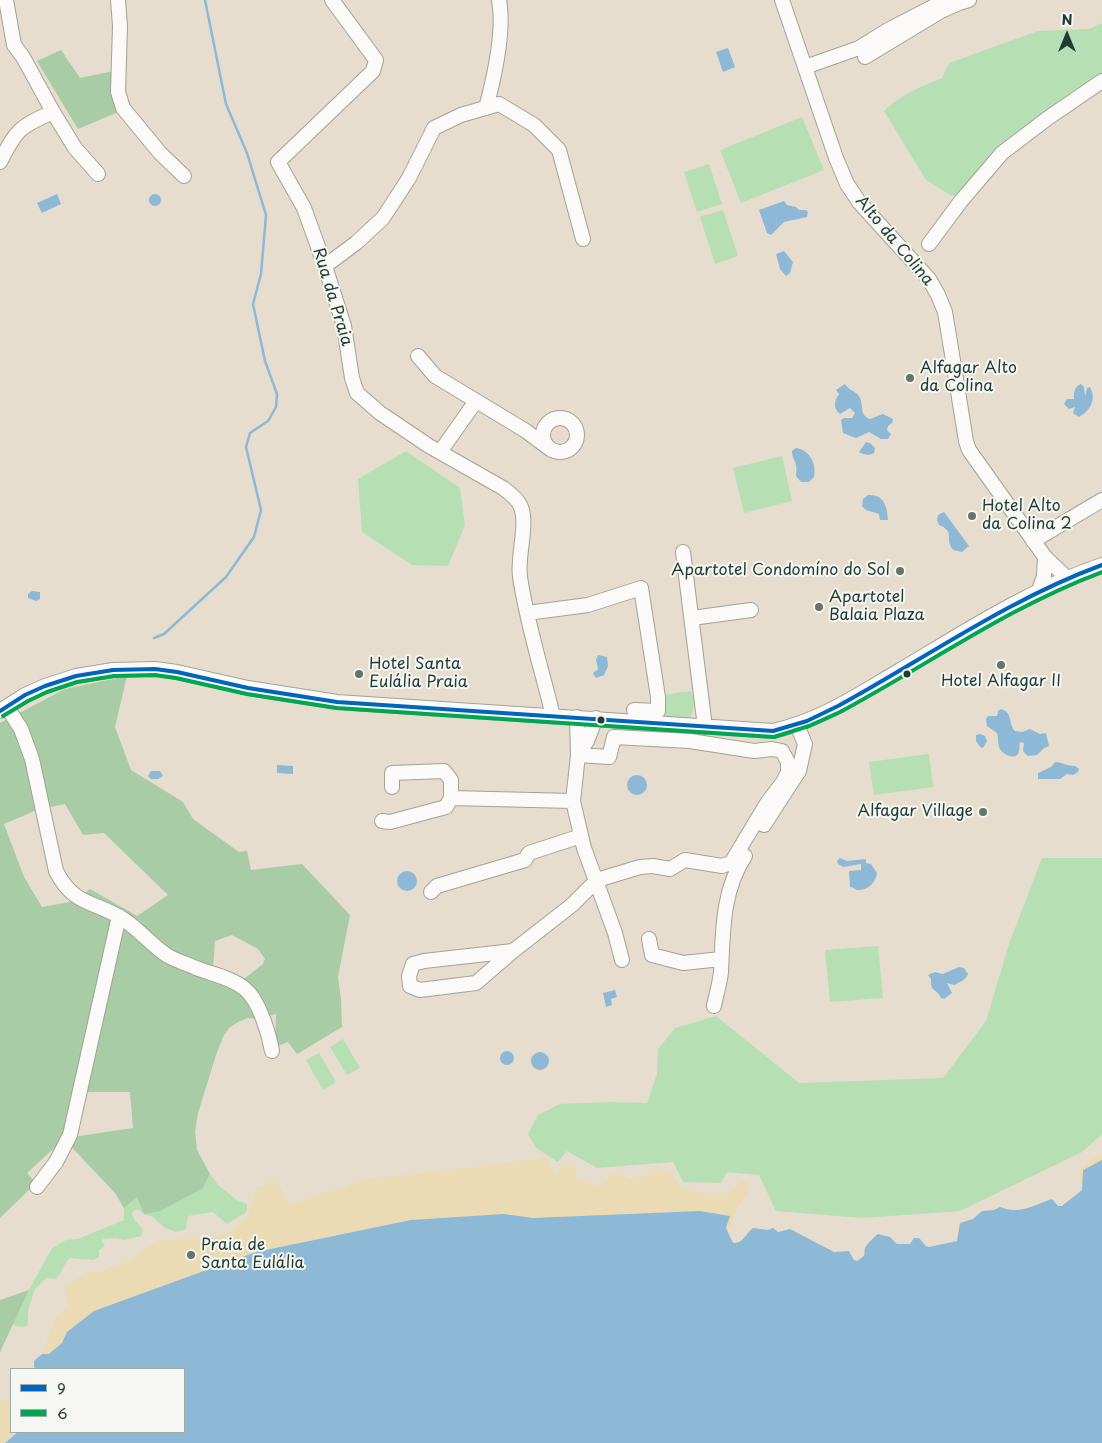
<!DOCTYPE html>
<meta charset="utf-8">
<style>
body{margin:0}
#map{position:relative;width:1102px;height:1443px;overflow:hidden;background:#e6ddce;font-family:"Playpen Sans",sans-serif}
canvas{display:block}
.legend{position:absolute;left:10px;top:1368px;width:175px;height:65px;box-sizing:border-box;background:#f6f6f2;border:1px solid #a0aca6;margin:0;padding:6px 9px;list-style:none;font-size:15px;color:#1f3d34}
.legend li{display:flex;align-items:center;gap:10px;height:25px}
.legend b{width:25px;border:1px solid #a0aca6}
.north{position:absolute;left:1042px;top:10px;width:50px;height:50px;-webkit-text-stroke:4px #f6f6f2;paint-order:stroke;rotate:0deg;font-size:14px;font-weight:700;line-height:20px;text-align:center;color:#1f3d34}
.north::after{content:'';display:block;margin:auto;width:18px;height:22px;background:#1f3d34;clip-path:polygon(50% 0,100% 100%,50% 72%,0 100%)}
</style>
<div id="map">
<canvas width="1102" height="1443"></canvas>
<ul class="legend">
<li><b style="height:6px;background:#0065bd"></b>9</li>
<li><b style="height:6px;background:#00a651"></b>6</li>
</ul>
<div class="north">N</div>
</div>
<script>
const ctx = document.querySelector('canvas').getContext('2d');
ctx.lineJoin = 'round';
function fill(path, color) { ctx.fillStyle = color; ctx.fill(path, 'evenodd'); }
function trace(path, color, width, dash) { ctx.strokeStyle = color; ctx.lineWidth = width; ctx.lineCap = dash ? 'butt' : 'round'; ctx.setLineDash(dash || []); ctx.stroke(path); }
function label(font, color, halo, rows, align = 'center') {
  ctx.font = font + ' "Playpen Sans",sans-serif'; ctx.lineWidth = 4; ctx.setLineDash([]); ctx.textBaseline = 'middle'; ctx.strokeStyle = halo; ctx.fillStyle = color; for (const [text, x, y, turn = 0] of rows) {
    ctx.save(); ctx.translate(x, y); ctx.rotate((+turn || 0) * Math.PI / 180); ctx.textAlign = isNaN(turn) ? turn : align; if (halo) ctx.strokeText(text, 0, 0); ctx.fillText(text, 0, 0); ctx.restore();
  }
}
const green = new Path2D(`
 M1102,23V73L1035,121L987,159L958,194L952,196L926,180L884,111C903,93 919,88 942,78L949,63L1038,31L1089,29Z
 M802,117L824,170L741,203L720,150Z
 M709,164L722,204L697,212L684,172Z
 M723,210L738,256L715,264L700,217Z
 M406,451L460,488L465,525L448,566L412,565L362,532L358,479Z
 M782,456L792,501L744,513L733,468Z
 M691,691C695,701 695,708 690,718L666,716L662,695Z
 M929,754L933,787L874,795L869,762Z
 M1042,858H1102V1134L1082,1152L960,1211L862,1218L776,1211L759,1175L727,1172L721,1183L683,1182L673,1162L597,1168L567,1151L558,1162L536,1148L528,1134L538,1115L560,1104L607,1102L647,1103L657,1074L658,1049L675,1028L716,1016L799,1083L943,1078L986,1021L1009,944Z
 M878,946L883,998L830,1002L825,950Z
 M343,1039L360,1068L347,1075L330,1047Z
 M319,1053L336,1082L323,1090L306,1060Z
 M210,1174L218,1185L237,1200L247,1204V1209L245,1213L227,1224L213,1212L188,1216L186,1229L176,1232L165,1228L153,1217L144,1214L139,1210H135L132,1213L134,1219L143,1230L141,1236L124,1240L116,1238L103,1239L102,1241L105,1246L99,1250V1257L94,1260L70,1258C63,1264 63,1272 56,1279L46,1278L35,1289L28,1310V1325L23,1327L15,1326L13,1323L29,1290L52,1248L66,1240L78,1239L124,1220V1208L137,1197L203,1188Z`);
const forest = new Path2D(`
 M61,50L80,78L114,71L118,112L78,129L37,61Z
 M127,676L115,727L131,770L183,802L193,819L239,852L247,851L251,870L302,864L350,915L338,977L341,999L342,1027L297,1054L288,1042L275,1047L276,1014L257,1019L248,1018L238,1022L229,1028L223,1037L216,1055L198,1113L195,1131L197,1150L210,1174L203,1188L160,1211L144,1214L137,1197L124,1208L115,1193L64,1139L27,1173L36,1183L0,1218V723L65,689ZM65,804L83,835L104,833L168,895L137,916L90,889L75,901L42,907L24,877L4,824L37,810ZM232,935L258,949L265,959L263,964L245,978L213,968L215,941ZM82,1092H130L133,1128L73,1137Z
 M29,1290L0,1352V1300Z`);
const sand = new Path2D(`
 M1102,1152V1173L1080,1184V1170L1088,1162Z
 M547,1158L552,1172L558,1174L561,1166H575L576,1179L600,1186L611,1175L619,1174L631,1179L646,1176L651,1169L671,1172L681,1187L711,1195L729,1193L741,1181L748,1182V1196C739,1203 735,1212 732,1222L734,1225L727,1231L733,1243L764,1241L182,1369L42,1354L56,1316L69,1307L64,1287L88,1272L100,1271L132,1259L157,1241L223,1236L247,1219L257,1187L265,1186L264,1182L278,1181L288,1205L364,1180Z
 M4,1398L11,1403V1432H18L5,1443H0V1402Z`);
const water = new Path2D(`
 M728,48L735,67L723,72L716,52Z
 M149 200a6 6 0 1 1 12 0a6 6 0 1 1-12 0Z
 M57,194L61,204L42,213L37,203Z
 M784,201L787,205L796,207L799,210H806L808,212L807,217L784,222L771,235L767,233L759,210Z
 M784,251L793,262L790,273L786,276L780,269L776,254Z
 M845,384C849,391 857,391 860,398C864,407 859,415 870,419L883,414L893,419L892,423L888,426L887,430L891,434L888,439H881L869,432L856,438L843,433L841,420L844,418H852L855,413L850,408L840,414C833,408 834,401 839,394L836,390Z
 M1081,384L1084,387L1085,396L1087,388L1090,387C1097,399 1090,411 1079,417L1073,413L1075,407L1069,409L1064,404L1067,399H1074C1073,393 1075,386 1081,384Z
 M866,442L870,443L875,448L874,453C869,456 864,455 859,452Z
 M796,448C810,450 817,464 814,477L809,482H801L796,476C796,473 797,468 796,465C795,460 792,458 792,451Z
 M868,495C884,494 887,506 888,520H880L879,514L866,510L862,506L863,499Z
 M944,512L969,546L962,552L953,550C944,538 956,532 939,525L937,520L938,515Z
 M32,591L40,592V599L36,601L28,598V594Z
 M598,655L607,657L608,666L604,675L596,678L593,673L598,669L596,660Z
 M1001,709C1013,712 1008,724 1015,731L1022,732L1030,729L1040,734L1046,733L1049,746L1044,748L1037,755L1028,756L1023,751L1024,743L1020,742C1019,746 1020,751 1018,754C1013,760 1003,754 1000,749C997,744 999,738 997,733L987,726L986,719L988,716H997L998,711Z
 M980,734L985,736L987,741L983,748L980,747L976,741V735Z
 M1055,762C1063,762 1065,766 1075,766L1079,769L1078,772L1073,775L1067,774L1060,779H1038V773L1051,767Z
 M277,765L293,766V774L277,773Z
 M151,771H160L163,776L158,779H151L148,776Z
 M627 785a10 10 0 1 1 20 0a10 10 0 1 1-20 0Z
 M840,858L847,861L866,859V863L871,864L877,873C876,882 868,891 857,890C855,889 853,887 850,887L849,871L861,870V864L843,867L838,864L837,861Z
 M397 881a10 10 0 1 1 20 0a10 10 0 1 1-20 0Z
 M959,967L964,968L968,974C966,980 960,982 954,985L947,983L952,993L944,999L941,998C937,988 930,993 931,979L928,975L935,972L943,974Z
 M615,990L617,997L611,999L612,1005L606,1007L603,993Z
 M500 1058a7 7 0 1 1 14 0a7 7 0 1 1-14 0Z
 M531 1061a9 9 0 1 1 18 0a9 9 0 1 1-18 0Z
 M1102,1160V1443H5L18,1432H184V1369H37L34,1367V1361L42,1354H49L62,1343L67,1332L94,1311L256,1252L411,1220L504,1214L533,1218L700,1211L730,1216L726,1228L733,1243C743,1244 746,1233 753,1228L768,1230L773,1228L778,1232L790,1229L834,1252L849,1251L854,1260L857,1261L864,1256C865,1253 864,1251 865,1248C867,1244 875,1236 878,1234L890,1237L897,1244H910L914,1238H919L926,1246L929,1247L957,1241L960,1223L973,1219L982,1211L994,1210L1000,1207C1019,1215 1034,1205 1052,1199L1058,1206H1062L1082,1190L1083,1170Z`);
const stream = new Path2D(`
 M154,638L164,634L226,577L254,537L261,510L246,447L250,433L268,421L276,407L277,394L265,361L253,304L261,274L266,215L247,153L226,104L205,0`);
const minor = new Path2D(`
 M6,0L14,45L23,57L53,112L75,148L98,174
 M118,0L120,26L118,92L123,108L160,153L184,176
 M332,0L376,60L373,71L278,162L304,208L325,266L344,326L352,378L357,393L380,413L429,446L503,488C510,493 518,499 521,507C528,525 517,557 520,577C527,624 542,670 553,716
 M782,0L836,158L847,184L859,202L929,279L938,295L945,312L949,336L966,441L969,450L1045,557L1067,578
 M865,57L941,11L959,3L969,0
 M805,67L859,48L888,30L946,0
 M486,108C494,78 505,31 499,0
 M0,162C17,129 19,127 53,112
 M929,244L961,201L1002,153L1048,118L1102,81
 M325,266L356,243L383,218L409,178L434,128L461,115L499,104L534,125L559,150L583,239
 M418,356L435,376L526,431L550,449
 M543 435a17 17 0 1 1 34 0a17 17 0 1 1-34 0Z
 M440,452L476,401
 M1033,541L1102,500
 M683,552L705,727
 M1039,590L1044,576L1045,557
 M527,613L588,605L641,588L658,697V711L634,710
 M692,618L751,610
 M7,707L21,729L32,759L56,871C73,904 89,900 118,916C137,926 150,945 168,956C177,961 187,964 196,968C212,974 232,978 245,989C259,1000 269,1034 272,1051
 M0,711L25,695L45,686L76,676L113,670L155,669L177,672L248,688L337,702L773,731C821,720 856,696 897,672C963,633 1028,590 1102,565
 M577,717L578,755L573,801L584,848L615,933L622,960
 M578,755L587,741L596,718
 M392,787V773L444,771L451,780V798
 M382,821L390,822L446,807L451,798L573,801
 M764,825L799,771L805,744L797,725
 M431,892L437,886L525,860L529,853L581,836
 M649,939L652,955L683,963L721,959
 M513,951L424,961L413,964L409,976L410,986L420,990L476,983L513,951L572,905L597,880L640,867L653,866L670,869L685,860L722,866L731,863L767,803L783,782L788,772V762L782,751L772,749L754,751L690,741L614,737L609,757L578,755
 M714,1006C716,995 720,983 721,972C723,931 722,891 745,856
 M37,1187L56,1162L70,1135L119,916`);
const bus1 = new Path2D(`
 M0,711L25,695L45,686L76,676L113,670L155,669L177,672L248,688L337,702L773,731L807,721L838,706C926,658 1007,600 1102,565`);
const bus2 = new Path2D(`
 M3,716L28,701L47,692L77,682L114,676L155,675L176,678L247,694L337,708L774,737L809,726L840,712C928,665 1008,607 1102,572`);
const markers = [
 [910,378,5,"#65756a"],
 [972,516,5,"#65756a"],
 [900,571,5,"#65756a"],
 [819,607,5,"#65756a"],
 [1001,665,5,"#65756a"],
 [359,674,5,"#65756a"],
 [907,674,4.5,"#1f3d34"],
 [601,720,4.5,"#1f3d34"],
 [983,812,5,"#65756a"],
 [191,1255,5,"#65756a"]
];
const streetNames = [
 ["Alto da Colina",894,241,50],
 ["Rua da Praia",332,297,73]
];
const poiNames = [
 ["Alfagar Alto",920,369],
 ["da Colina",920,387],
 ["Hotel Alto",982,507],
 ["da Colina 2",982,525],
 ["Apartotel Condomíno do Sol",890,571,"right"],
 ["Apartotel",829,598],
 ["Balaia Plaza",829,616],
 ["Hotel Santa",369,665],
 ["Eulália Praia",369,683],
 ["Hotel Alfagar II",1001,682,"center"],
 ["Alfagar Village",973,812,"right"],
 ["Praia de",201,1246],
 ["Santa Eulália",201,1264]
];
fill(green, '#b6dfb4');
fill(forest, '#a7cca6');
fill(sand, '#eadbb4');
fill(water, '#8db9d7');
trace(stream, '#8db9d7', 2.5);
trace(minor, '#a3a298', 16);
trace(minor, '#fbfaf8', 14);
trace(bus1, '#0065bd', 4);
trace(bus2, '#00a651', 4);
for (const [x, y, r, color] of markers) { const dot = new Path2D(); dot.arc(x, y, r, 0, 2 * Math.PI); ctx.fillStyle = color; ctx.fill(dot); trace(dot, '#f6f6f2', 2); }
label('16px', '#1f3d34', '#f6f6f2', streetNames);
label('16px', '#1f3d34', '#f6f6f2', poiNames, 'left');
</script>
